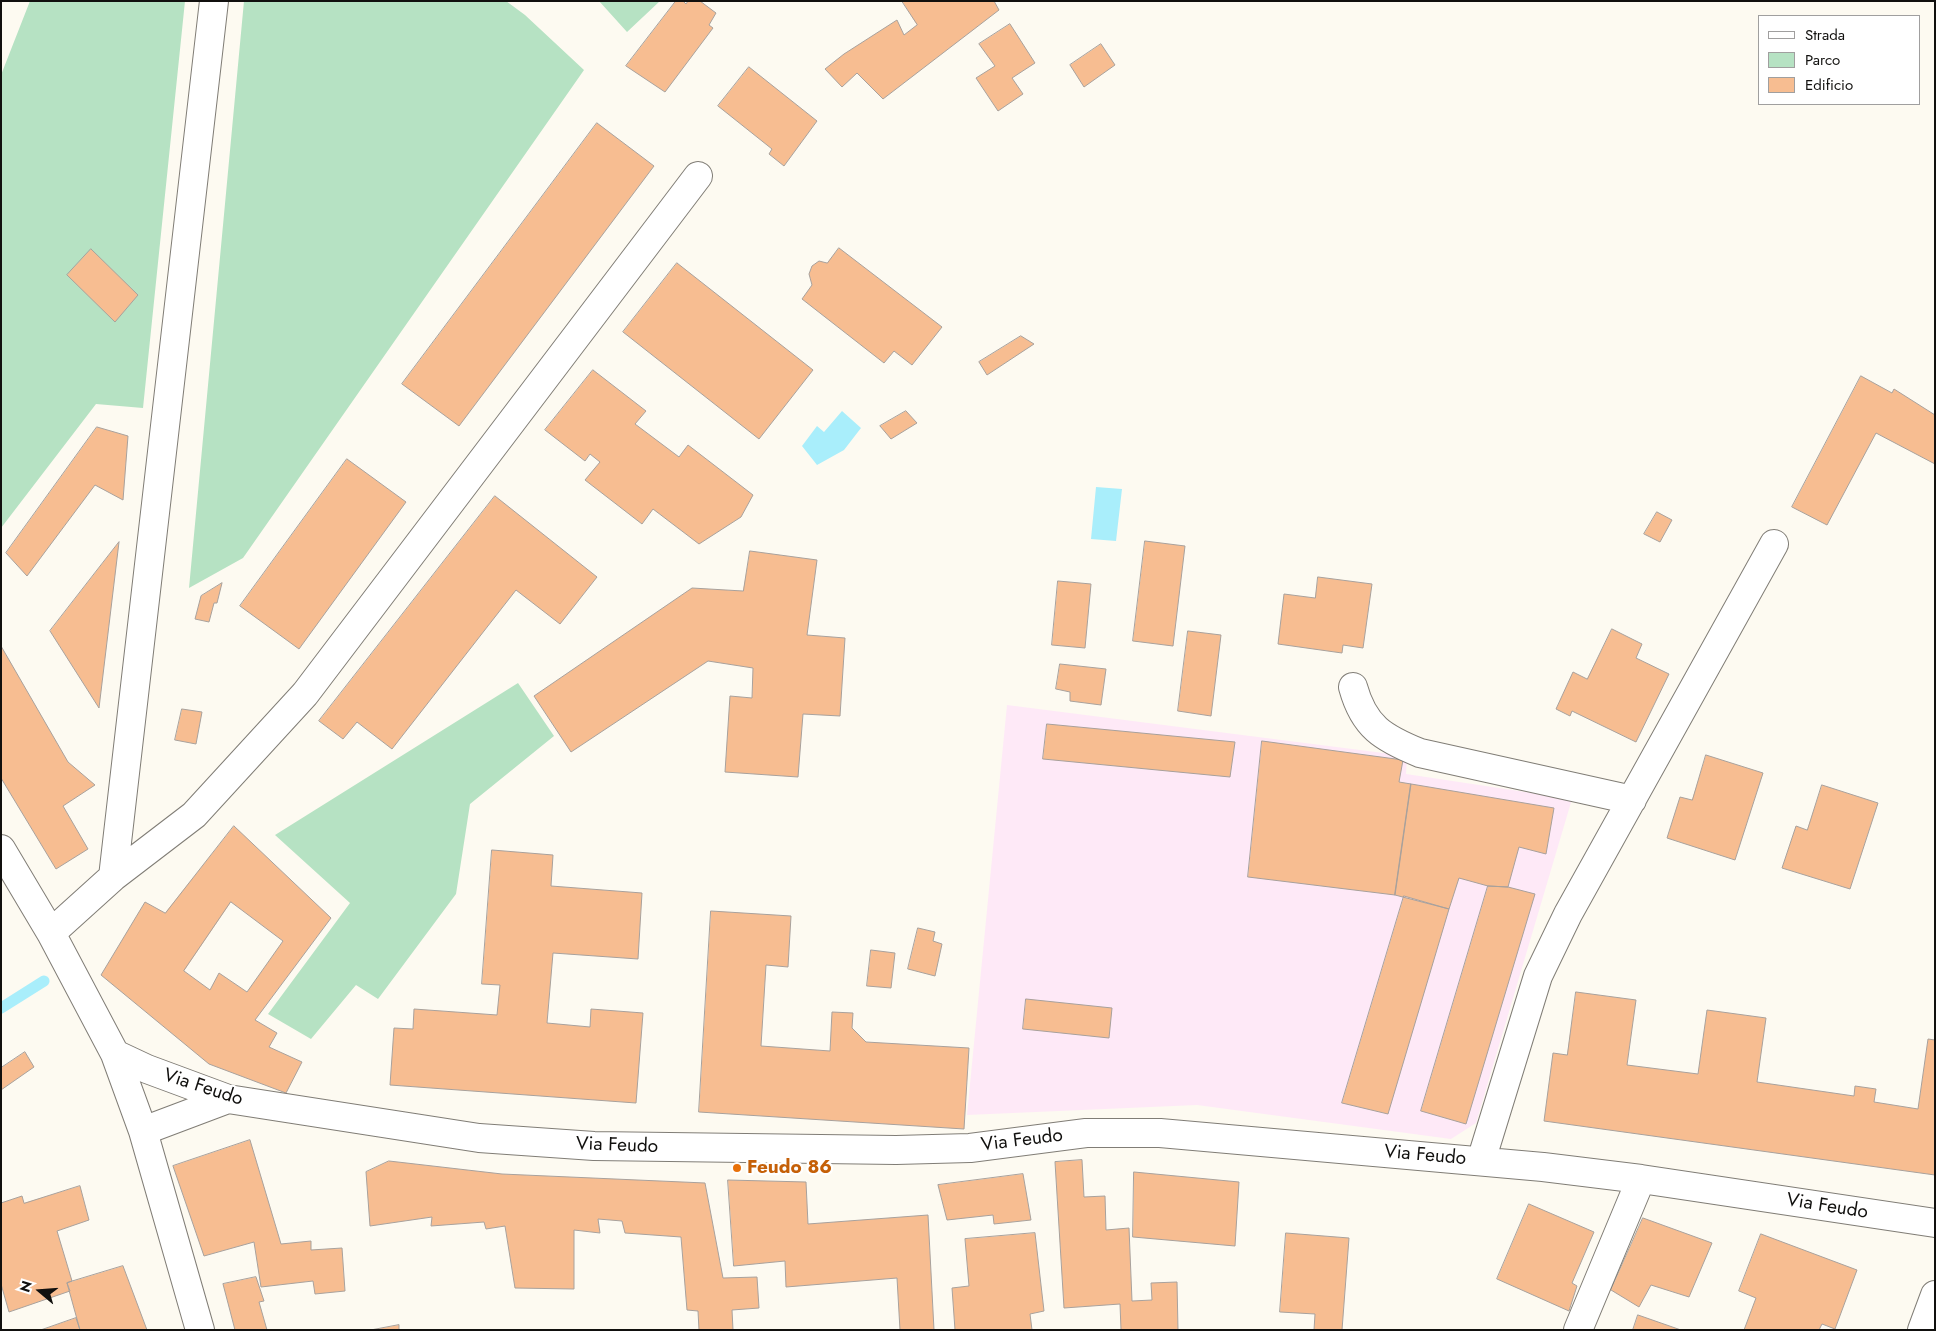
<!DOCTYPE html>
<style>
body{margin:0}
#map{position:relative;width:1936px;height:1331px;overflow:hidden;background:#fdfaf1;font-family:Jost,sans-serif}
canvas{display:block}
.frame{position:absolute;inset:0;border:2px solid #11100e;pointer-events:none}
.legend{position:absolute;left:1758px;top:15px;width:162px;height:90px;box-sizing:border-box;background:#fff;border:1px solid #a09f9f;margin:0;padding:6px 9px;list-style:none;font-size:15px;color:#11100e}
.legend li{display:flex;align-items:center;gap:10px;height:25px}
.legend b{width:25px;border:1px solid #a09f9f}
.north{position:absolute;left:15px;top:1266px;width:50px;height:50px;-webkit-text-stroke:4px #fff;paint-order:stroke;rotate:288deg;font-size:14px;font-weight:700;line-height:20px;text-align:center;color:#11100e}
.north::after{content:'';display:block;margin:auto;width:18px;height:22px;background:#11100e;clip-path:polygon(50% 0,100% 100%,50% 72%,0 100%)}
</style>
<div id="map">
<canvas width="1936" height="1331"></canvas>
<div class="frame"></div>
<ul class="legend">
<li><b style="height:6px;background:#fff"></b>Strada</li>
<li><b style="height:14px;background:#b6e2c3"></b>Parco</li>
<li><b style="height:14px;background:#f7bd91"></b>Edificio</li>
</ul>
<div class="north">N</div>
</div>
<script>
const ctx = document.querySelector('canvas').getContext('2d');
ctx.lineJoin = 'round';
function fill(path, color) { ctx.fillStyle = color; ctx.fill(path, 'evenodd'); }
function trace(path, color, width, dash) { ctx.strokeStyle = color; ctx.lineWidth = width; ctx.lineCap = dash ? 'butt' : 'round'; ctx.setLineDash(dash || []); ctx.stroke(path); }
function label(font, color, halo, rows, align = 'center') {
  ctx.font = font + ' Jost,sans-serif'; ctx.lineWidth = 4.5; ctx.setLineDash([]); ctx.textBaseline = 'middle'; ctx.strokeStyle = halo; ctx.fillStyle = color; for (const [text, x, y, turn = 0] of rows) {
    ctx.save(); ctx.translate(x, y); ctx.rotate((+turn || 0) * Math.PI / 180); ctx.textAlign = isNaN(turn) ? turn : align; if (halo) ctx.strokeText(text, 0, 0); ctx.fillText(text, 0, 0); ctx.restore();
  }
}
const industrial = new Path2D(`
 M1007,705L1407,756L1406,774L1572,799L1476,1123L1451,1139L1197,1105L967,1115Z`);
const green = new Path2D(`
 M30,1H185L143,408L96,404L1,528V75Z
 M244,1H506L525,15L584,70L243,558L189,588Z
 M599,1H660L627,32Z
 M518,683L554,736L470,804L456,894L378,999L356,985L311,1039L268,1014L350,903L275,835Z`);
const water = new Path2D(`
 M842,411L861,428L844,450L817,465L802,446L817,426L824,432Z
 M1096,487L1122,489L1116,541L1091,539Z`);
const stream = new Path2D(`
 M1,1008L44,981`);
const building = new Path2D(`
 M676,1H683L686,4L688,1H700L716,13L709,25L713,28L665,92L626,66Z
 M902,1H994L999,10L883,99L857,73L842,87L825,69L844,54L897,20L904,35L917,25Z
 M1010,24L1035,63L1012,78L1023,94L998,111L976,78L995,66L979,44Z
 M1101,44L1115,65L1084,87L1070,65Z
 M749,67L817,121L784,166L769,154L772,149L718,106Z
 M597,123L654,166L459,426L402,384Z
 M839,248L942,327L912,365L894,351L884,363L802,299L812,285L809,274L812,266L819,261L827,263Z
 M91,249L138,295L115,322L67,275Z
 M677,263L813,370L759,439L623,332Z
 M1021,336L1034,344L987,375L979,362Z
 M593,370L646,411L635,424L679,457L688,445L753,495L741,517L699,544L653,509L642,524L585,480L600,462L590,454L585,461L545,430Z
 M1861,376L1892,393L1894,389L1935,415V464L1876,433L1827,525L1792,507Z
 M906,411L917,423L891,439L880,426Z
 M97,427L128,436L123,500L95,485L27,576L6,553Z
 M347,459L406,502L299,649L240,606Z
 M495,496L597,577L560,624L516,590L392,749L357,722L343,739L319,721Z
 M1657,512L1672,520L1660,542L1644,534Z
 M1145,541L1185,546L1173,646L1133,641Z
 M119,542L99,708L50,631Z
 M750,551L817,560L807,635L845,638L840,716L803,714L798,777L725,772L730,696L752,698L753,668L708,661L571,752L534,696L692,588L743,591Z
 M1318,577L1372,584L1363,648L1343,645L1342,653L1278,644L1284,594L1315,598Z
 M1058,581L1091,584L1085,648L1052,645Z
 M222,583L217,603H214L209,622L195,619L201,596Z
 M1612,629L1642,644L1636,658L1669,674L1636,742L1572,711L1570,716L1556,709L1573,672L1587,679Z
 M1188,631L1221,635L1211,716L1178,711Z
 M1,646L68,762L95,785L63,806L88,849L56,869L1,778Z
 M1060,664L1106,669L1101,705L1070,701V692L1056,689Z
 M182,709L202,712L196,744L175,740Z
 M1047,724L1235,742L1230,777L1043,759Z
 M1262,741L1403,760L1399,782L1411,784L1395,895L1248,877Z
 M1706,755L1763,773L1735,860L1667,838L1680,797L1692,800Z
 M1411,784L1554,808L1546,854L1519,847L1508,887L1488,886L1459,878L1449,909L1395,895Z
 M1822,785L1878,803L1850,889L1782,868L1796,826L1807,830Z
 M234,826L331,918L255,1020L277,1033L269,1047L302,1062L286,1093L209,1064L101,975L145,902L165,913ZM231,902L283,941L247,992L219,973L210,990L184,971Z
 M492,850L553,855L551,886L642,893L638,959L553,953L547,1023L590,1027L591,1009L643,1013L636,1103L390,1085L394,1028L413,1029L414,1009L497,1015L500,985L482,984Z
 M1488,886L1508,887L1535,894L1466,1124L1421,1111Z
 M1404,896L1449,909L1388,1114L1342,1103Z
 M711,911L791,916L788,967L766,965L761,1046L830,1051L832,1012L853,1013L852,1028L866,1042L969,1048L964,1129L699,1112Z
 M918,928L935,932L933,941L942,944L935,976L908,969Z
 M871,950L895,953L891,988L867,986Z
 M1576,992L1636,1000L1627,1065L1698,1074L1707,1010L1766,1018L1757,1082L1854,1096L1855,1086L1876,1089L1874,1102L1918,1109L1928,1039L1935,1040V1175L1544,1121L1553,1053L1567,1055Z
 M1026,999L1112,1008L1109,1038L1023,1029Z
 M25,1052L34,1067L1,1090V1068Z
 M250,1140L281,1244L311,1241V1250L342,1248L345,1291L315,1294L313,1281L261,1287L254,1242L204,1256L173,1166Z
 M1082,1160L1084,1197L1105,1196L1106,1230L1129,1228L1132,1301L1152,1300L1151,1283L1177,1282L1178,1330H1121L1120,1304L1064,1308L1055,1162Z
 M389,1161L502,1174L705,1183L723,1278L757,1277L759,1308L732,1310L733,1330H699L698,1311L687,1310L681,1237L625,1233L622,1221L598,1219L600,1233L574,1230V1289L515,1288L505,1226L486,1229L484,1222L431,1226L432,1217L370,1226L366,1172Z
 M1134,1172L1239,1182L1235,1246L1133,1237Z
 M1023,1174L1031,1220L994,1224L993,1215L947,1220L938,1185Z
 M728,1180L806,1182L808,1224L928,1215L934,1330H900L897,1278L786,1287L785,1261L734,1266Z
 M80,1186L89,1220L57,1231L72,1281L67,1283L70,1291L9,1312L1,1284V1203L22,1196L24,1203Z
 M1529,1204L1594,1232L1572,1283L1577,1286L1569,1311L1497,1279Z
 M1643,1218L1712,1243L1689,1297L1651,1285L1639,1307L1611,1290Z
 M1035,1233L1044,1311L1030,1314L1032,1330H955L952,1288L969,1286L965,1239Z
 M1286,1233L1349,1238L1342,1330H1314L1315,1314L1280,1312Z
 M1761,1234L1857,1270L1835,1329L1822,1324L1819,1330H1744L1756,1298L1739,1291Z
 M123,1266L147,1330H80L67,1283Z
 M256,1277L264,1301L259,1302L267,1330H235L223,1284Z
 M1638,1315L1681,1330H1633Z
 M76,1318L80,1330H41Z
 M399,1325V1330H371Z`);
const minor = new Path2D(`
 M1353,687C1364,727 1383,738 1420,753L1632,800
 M1,849L51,933L115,1054L143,1131L200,1330
 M113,877L214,1
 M51,933L113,877L194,815L305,694L698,176
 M115,1054L147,1069L228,1099L479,1138L594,1146L896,1150L970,1148L1086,1133H1160L1543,1167L1641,1179L1935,1223
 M143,1131L228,1099
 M1481,1161L1538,976L1568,914L1774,544
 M1578,1330L1641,1179
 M1922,1330L1935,1295`);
const markers = [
 [737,1168,5,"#e8710a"]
];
const streetNames = [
 ["Via Feudo",203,1088,18],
 ["Via Feudo",1022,1141,-7],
 ["Via Feudo",617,1146,2],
 ["Via Feudo",1425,1156,5],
 ["Via Feudo",1827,1207,9]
];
const foodNames = [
 ["Feudo 86",747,1168]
];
fill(industrial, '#fee9f7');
fill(green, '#b6e2c3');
fill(water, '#a9eefb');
trace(stream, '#a9eefb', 11);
fill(building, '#f7bd91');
trace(building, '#a8a19c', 1);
trace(minor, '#807d76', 30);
trace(minor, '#fff', 28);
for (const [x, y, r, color] of markers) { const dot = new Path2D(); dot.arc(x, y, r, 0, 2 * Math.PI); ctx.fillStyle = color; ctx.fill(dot); trace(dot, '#fff', 2); }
label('19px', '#11100e', '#fff', streetNames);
label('bold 19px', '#c56008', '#fff', foodNames, 'left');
</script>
